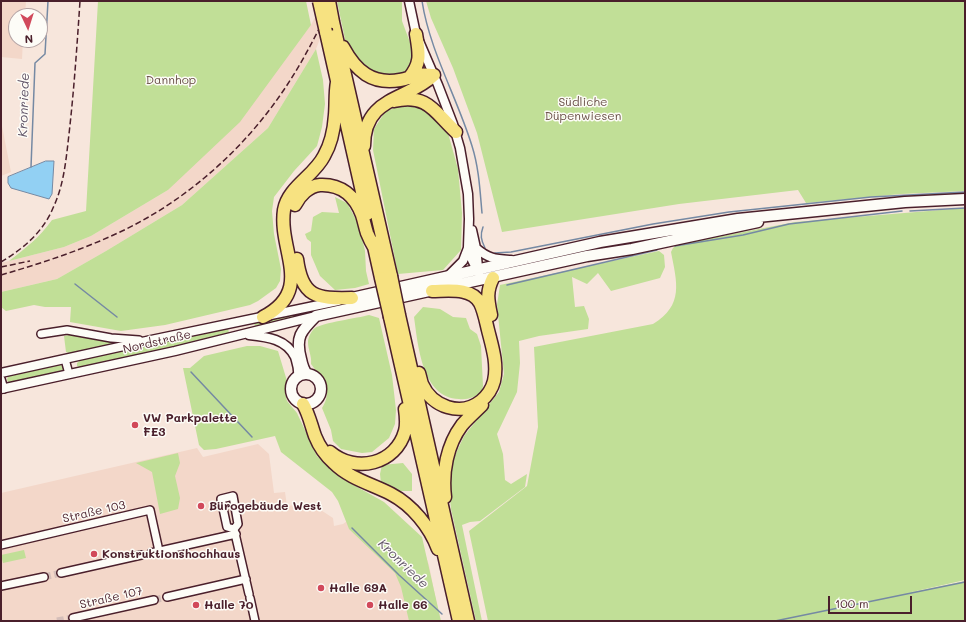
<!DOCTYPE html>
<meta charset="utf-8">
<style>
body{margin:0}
#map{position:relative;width:966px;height:622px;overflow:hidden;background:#f7e6dc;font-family:Mali,sans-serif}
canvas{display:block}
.frame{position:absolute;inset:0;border:2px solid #4a1f2b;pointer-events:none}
.north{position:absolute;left:8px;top:8px;width:40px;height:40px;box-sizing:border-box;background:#fdfcf7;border:1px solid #b5a4a5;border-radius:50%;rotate:176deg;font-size:11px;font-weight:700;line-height:16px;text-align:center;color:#4a1f2b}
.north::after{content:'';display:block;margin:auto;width:14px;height:18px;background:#d1495b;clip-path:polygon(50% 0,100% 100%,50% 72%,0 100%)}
.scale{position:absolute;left:828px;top:596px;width:84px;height:18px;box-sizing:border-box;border:2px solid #4a1f2b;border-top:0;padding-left:5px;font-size:12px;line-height:14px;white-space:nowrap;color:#4a1f2b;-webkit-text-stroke:3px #fdfcf7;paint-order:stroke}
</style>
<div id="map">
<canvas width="966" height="622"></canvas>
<div class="frame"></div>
<div class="north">N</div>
<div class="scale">100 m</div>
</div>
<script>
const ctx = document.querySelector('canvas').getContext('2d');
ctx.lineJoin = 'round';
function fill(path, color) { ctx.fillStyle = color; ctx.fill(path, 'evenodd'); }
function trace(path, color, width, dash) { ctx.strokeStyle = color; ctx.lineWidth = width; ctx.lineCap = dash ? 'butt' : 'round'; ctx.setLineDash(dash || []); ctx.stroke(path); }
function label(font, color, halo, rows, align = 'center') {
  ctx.font = font + ' Mali,sans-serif'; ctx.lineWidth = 3; ctx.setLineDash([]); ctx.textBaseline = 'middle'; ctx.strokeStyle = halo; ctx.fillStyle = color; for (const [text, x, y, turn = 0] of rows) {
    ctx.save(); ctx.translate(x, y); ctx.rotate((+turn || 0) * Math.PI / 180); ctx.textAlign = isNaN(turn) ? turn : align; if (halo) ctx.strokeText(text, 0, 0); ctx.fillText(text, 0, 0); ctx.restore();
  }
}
const built = new Path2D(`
 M1,1H26L25,16H16V40H23L22,59L1,57Z
 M323,1H335L316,49L268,128L182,205L106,251L57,279L1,292V263L64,247L91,236L168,190L311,25Z
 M1,121L11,172L1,176Z
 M258,444L269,454L274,493L285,492L287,506L310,503L333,518L334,526L343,524L375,501L423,548L429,565L440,621H1V493L197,448L203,457Z`);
const green = new Path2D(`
 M98,1H306L311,25L240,122L168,190L91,236L64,247L9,261C27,247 39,238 52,220L86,211Z
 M337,1H402V21L414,53L413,66L407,72L389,78L367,71L346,44Z
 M426,1H965V191L901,194L806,203L798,190L679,204L502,232L477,133L453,68L431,18Z
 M316,49L323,80L325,104L322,127L317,146L294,171L274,197L272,211L274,234L281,269L280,281L276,288L258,301L250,305L165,325L121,331L70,322L71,307H45L34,305L6,311L1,307V292L57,279L106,251L182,205L268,128Z
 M403,104L422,106L437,117L448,133L458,169L462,213L461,250L443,270L398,274L373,150L374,129L385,112Z
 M335,197L347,203L359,225L365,251L366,271L369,284L355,288L335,290L320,276L311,255V242L307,239L305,234L311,231L313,217L322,212L339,213Z
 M965,208V580L903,594L965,581V621H488L469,531L527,486L538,427L534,347L653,324C684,305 677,283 671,252L673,248L676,245L795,222Z
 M659,251L664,255L665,267L660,278L611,291L598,273L587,284L572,277L575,307L584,306L589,319L588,329L539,336L519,341L520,363L517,392L497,434L503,454L505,480L511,484L527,474L525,487L480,521L470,522L462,525L482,621H476L451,509L448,481L450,466L464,436L499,392L504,374L497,305L500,285Z
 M377,296V298L255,326L254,323Z
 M423,307L440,309L453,317L466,318L470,329L477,334L481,346L483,386L482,392C475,397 468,400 459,399C422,398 418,345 414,317Z
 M369,315L379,318L392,375L396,410L395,424L389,438L372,452L362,453L341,449L333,441L331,430L322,408C334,390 321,378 311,364C312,356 308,350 308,342C308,338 311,331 315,328C322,323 358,318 369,315Z
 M228,328L229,333L88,367H79L77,366V363L82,359Z
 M73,334L115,342L116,344L114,346L69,353L66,352L64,336Z
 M247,346H260L278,351L287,381L285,392L287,401L297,413L317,456L343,479L384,502L422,537L441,621H409L401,587L395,573L349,529L338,501L332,492L281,452L275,436L216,449L204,450L199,445L183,368H190L204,356Z
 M60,365L64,366V372L13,383H9L7,380L8,376L11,375Z
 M178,453L180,463L175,476L180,498L178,509L160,514L152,472L136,463Z
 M403,463L412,474V491H397L381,483L380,474L382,465Z
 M24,550L26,558L3,563L1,555Z`);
const water = new Path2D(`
 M46,161H54L52,194L49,199L11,188L8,183V177Z`);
const stream = new Path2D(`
 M422,1C430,52 457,97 472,146C479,168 480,191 482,213
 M31,167L35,63L45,54L48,1
 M910,211L965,208
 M483,227C480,235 481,240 485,248
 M675,246L743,235L789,224L902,211
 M495,253L511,252L653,224L729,212L871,197L965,192
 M75,284L117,317
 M507,285L657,250
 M191,372L252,437
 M352,528L399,575L442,614
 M775,621L965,582`);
const minorTunnel = new Path2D(`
 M44,577L61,573
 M154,600L167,597
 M57,621L73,618`);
const minor = new Path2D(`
 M41,334L67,330L111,338L139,340
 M65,359L69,374
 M1,379L4,389
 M234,529L227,527L221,499L233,496L238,524L234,529L249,594
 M1,545L150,510L159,551
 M151,553L236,534
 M61,573L141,555
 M1,586L44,577
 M167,597L246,579
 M250,598L255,621
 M73,618L154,600`);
const tertiary = new Path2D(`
 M409,1L416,34L438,85L453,124L460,148L468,194L469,219L468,247L471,258L479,274
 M472,230L476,248L478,267
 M476,248C489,259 495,259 511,260
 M449,275L463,261L468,248
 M249,335C268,337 286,339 295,357C297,364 299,369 298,376
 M1,373L151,340L338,301
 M1,389L175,351L316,316`);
const secondary = new Path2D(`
 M352,298L600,242L738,219L905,202L965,199
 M291 389a15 15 0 1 1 30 0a15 15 0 1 1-30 0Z
 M307,374C303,369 302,364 301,359C295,337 301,331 316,316L587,256L632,249L758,222`);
const motorway = new Path2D(`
 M333,22L391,276
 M326,32L367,214
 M343,47C356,71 372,85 400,80C407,79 412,76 418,75C423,74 429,75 434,75
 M409,78C422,62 419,53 416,34
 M394,101C428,93 435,113 456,132
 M364,146C364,96 407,101 434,75
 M295,205C300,195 309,186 320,185C341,184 355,196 362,215C364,221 365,227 367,233C369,238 372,244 375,249
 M373,242L381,278
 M297,259C302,297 316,299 352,298
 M399,315L468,621
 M491,315C488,300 486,292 493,278
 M263,317C315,290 278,251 284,210C288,187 314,176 324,156C331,144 334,130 335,115C336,104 335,93 337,82
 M390,317L459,621
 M419,373C420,376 421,381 422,384C432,407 461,417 481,401C487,396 492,389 494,381C498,364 492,346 488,330C486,322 484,311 480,303C471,287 448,291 432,291
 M303,404C309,414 311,425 315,436C319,446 326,456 334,463C350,479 372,484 391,494C412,505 430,527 438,549
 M330,452C356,474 396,464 405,431C407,424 406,416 405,409
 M445,497C442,472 447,445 462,425C468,418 475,412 482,405`);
const rail = new Path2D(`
 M1,262C23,249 43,232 53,208C64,185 66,160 69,134C74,90 77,46 80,1
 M1,267L30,261
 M1,275C42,263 82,250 120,232C184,202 241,152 281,94C302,64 317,33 333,1`);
const motorwayBridge = new Path2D(`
 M319,1L326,32
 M329,1L333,22
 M391,276L399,315
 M381,278L390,317`);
const markers = [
 [135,425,4,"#d1495b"],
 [201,506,4,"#d1495b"],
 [94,554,4,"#d1495b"],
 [321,588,4,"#d1495b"],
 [196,605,4,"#d1495b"],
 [370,605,4,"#d1495b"]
];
const parkNames = [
 ["Dannhop",171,80],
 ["Südliche",583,102],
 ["Düpenwiesen",583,116]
];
const streetNames = [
 ["Nordstraße",157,342,-13],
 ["Straße 103",94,512,-13],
 ["Straße 107",111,598,-13]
];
const poiNames = [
 ["VW Parkpalette",143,418],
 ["FE3",143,432],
 ["Bürogebäude West",209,506],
 ["Konstruktionshochhaus",102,554],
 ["Halle 69A",329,588],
 ["Halle 70",204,605],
 ["Halle 66",378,605]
];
const waterNames = [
 ["Kronriede",24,105,-88],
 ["Kronriede",403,564,44]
];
fill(built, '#f3d7c9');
fill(green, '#c1df97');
fill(water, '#92d0f3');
trace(water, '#7589a3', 1);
trace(stream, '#7589a3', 1.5);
trace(minorTunnel, '#d4beb9', 7, [7, 3.5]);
trace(minor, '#4a1f2b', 10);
trace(tertiary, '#4a1f2b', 11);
trace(secondary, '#4a1f2b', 13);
trace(motorway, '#4a1f2b', 15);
trace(minor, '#fdfcf7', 7);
trace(tertiary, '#fdfcf7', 8);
trace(secondary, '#fdfcf7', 10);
trace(motorway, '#f7e281', 12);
trace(rail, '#4a1f2b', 1.5, [6, 3]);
trace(motorwayBridge, '#4a1f2b', 15, []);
trace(motorwayBridge, '#f7e281', 12);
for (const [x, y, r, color] of markers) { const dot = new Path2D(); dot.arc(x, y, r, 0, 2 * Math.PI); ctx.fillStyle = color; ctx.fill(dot); trace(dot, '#fdfcf7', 1.5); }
label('12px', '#684f46', '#fdfcf7', parkNames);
label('12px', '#4a1f2b', '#fdfcf7', streetNames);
label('bold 12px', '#4a1f2b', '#fdfcf7', poiNames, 'left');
label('italic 13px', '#605467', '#fdfcf7', waterNames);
</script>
